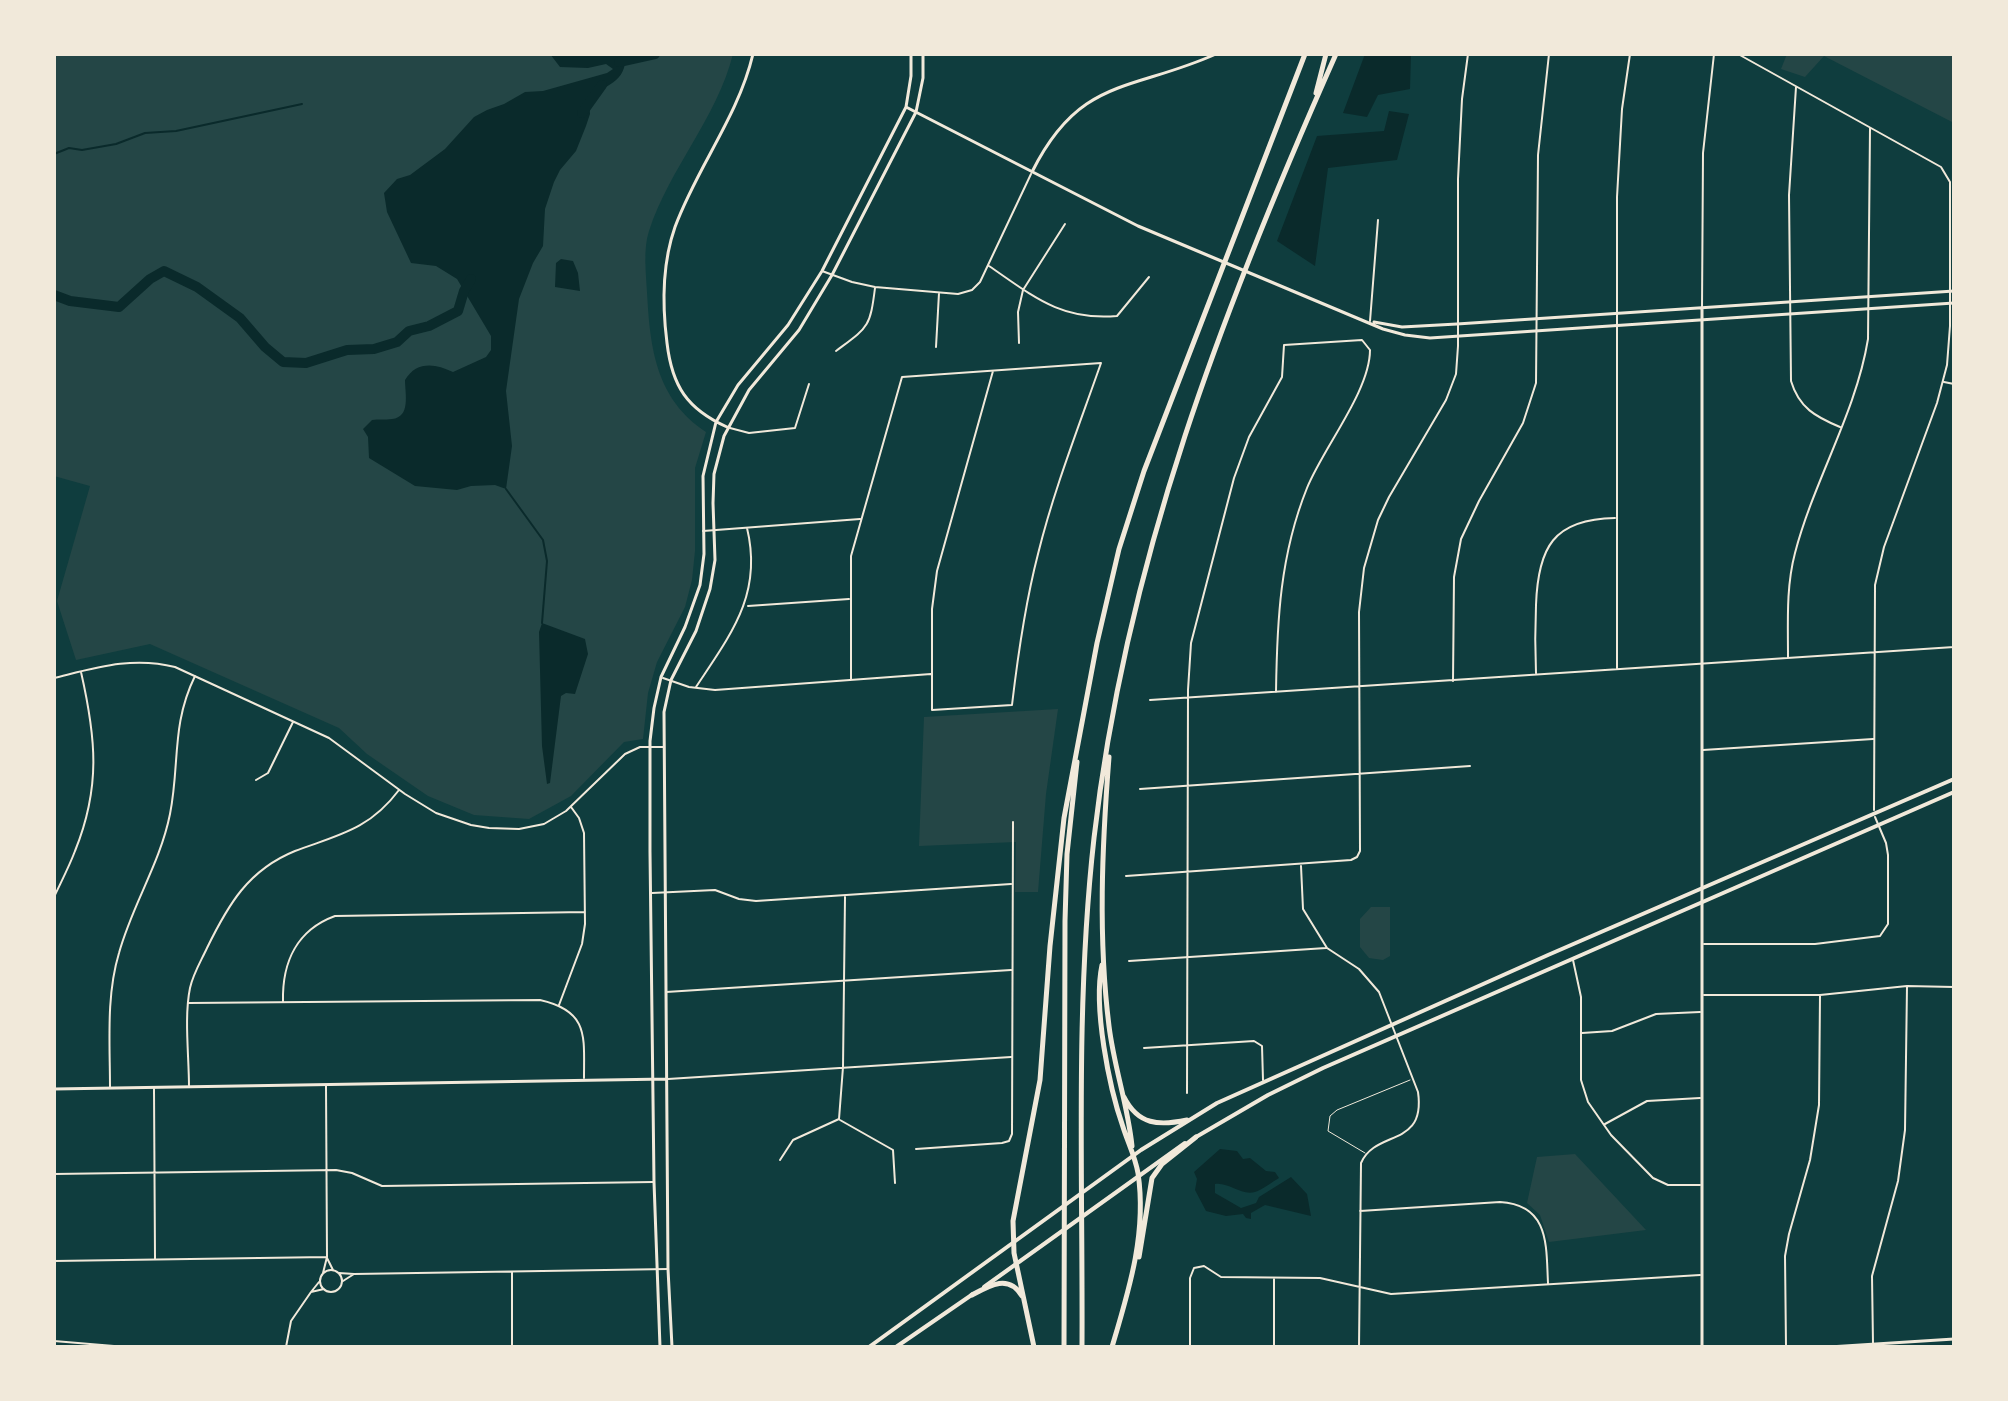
<!DOCTYPE html>
<style>
body{margin:0}
#map{position:relative;width:2008px;height:1401px;overflow:hidden;background:#0f3d3e;font-family:Quicksand,sans-serif}
canvas{display:block}
.frame{position:absolute;inset:0;border:56px solid #f1e9da;pointer-events:none}
</style>
<div id="map">
<canvas width="2008" height="1401"></canvas>
<div class="frame"></div>
</div>
<script>
const ctx = document.querySelector('canvas').getContext('2d');
ctx.lineJoin = 'round';
function fill(path, color) { ctx.fillStyle = color; ctx.fill(path, 'evenodd'); }
function trace(path, color, width, dash) { ctx.strokeStyle = color; ctx.lineWidth = width; ctx.lineCap = dash ? 'butt' : 'round'; ctx.setLineDash(dash || []); ctx.stroke(path); }
const green = new Path2D(`
 M54,54H733C717,118 669,169 649,231C643,249 646,273 647,292C650,348 656,399 706,432L695,468V551L692,580L685,607L657,662L648,693L643,739L624,742L571,796L529,819L474,815L428,796L367,754L339,728L150,644L76,660L57,601L90,486L54,476Z
 M1787,54H1954V123L1824,56L1805,77L1781,69Z
 M1058,709L1046,794L1038,892H1015L1016,842L919,846L924,717Z
 M1371,907H1390V956L1383,960L1369,958L1360,947V919Z
 M1575,1154L1646,1230L1549,1242L1540,1215L1527,1203L1537,1157Z`);
const water = new Path2D(`
 M550,54L581,56L625,54C628,84 603,84 589,100L590,114L586,126L576,151L560,170L554,182L545,209L543,246L533,263L519,299L506,391L512,446L506,489L495,485L471,486L457,490L415,486L369,458L368,437L363,429L372,420C379,419 385,420 392,419C411,417 405,394 405,380C416,361 435,363 453,372L486,357L491,350V336L457,279L436,266L411,263L387,212L384,193L397,179L410,175L445,149L474,117L487,110L504,104L525,92L543,91L607,73L613,69L606,64L588,68L560,67Z
 M1365,54H1411L1410,89L1378,95L1367,117L1343,113Z
 M1389,111L1409,114L1397,160L1328,168L1315,266L1277,241L1317,136L1384,131Z
 M561,259L573,261L578,273L580,291L555,287L556,263Z
 M542,623L585,639L588,654L575,694L566,693L561,696L550,783L547,784L542,746L539,632Z
 M1220,1149L1237,1151L1243,1159L1250,1158L1266,1171L1275,1172L1279,1178C1272,1182 1262,1190 1255,1192C1241,1196 1229,1182 1215,1184V1193L1241,1208L1256,1203L1259,1197L1291,1177L1307,1194L1311,1216L1265,1205L1251,1213V1219L1246,1218L1243,1214L1226,1216L1206,1211L1195,1190L1197,1179L1194,1172Z`);
const stream = new Path2D(`
 M54,154L69,148L82,150L116,144L145,133L176,131L302,104
 M506,489L543,540L547,561L542,623`);
const river = new Path2D(`
 M619,62L655,54
 M582,113L602,85
 M54,295L70,301L119,307L150,279L164,271L197,287L240,318L265,347L283,362L306,363L347,350L374,349L397,342L409,331L429,326L458,311L464,291L471,279`);
const service = new Path2D(`
 M1365,1153L1328,1131L1330,1116L1337,1110L1410,1080`);
const minor = new Path2D(`
 M1738,54L1941,167L1950,182V326L1947,365L1937,403L1884,547L1875,585L1874,810
 M1796,87L1789,195L1791,381C1799,408 1816,417 1840,427
 M989,266C1033,296 1061,321 1117,316L1149,277
 M822,271L852,282L875,287L958,294L972,290L980,282L1031,174
 M1702,308L1703,153L1714,54
 M1370,321L1378,220
 M1019,343L1018,312L1023,290L1065,224
 M936,347L939,293
 M836,351C868,327 870,328 875,288
 M1944,382L1954,384
 M730,428L749,433L795,428L809,384
 M703,531L860,519
 M748,606L849,599
 M1953,647L1954,592
 M1788,657C1788,622 1786,587 1795,553C1814,480 1856,413 1868,339L1870,128
 M1617,668V197L1622,109L1630,54
 M1536,673C1535,650 1535,628 1536,605C1538,548 1553,519 1615,518
 M54,678C95,668 132,656 175,667L329,738L405,794L436,813L471,825L489,828L519,829L544,824L566,811L625,754L640,747H663
 M663,678L689,687L715,690L931,674
 M851,680V556L902,377L1101,363C1079,426 1054,489 1038,554C1025,604 1018,654 1012,705L932,710V609L937,571L993,371
 M1453,681L1454,577L1461,539L1479,501L1523,423L1536,383L1538,155L1549,54
 M696,687C731,634 763,594 747,528
 M1150,700L1954,647
 M1703,750L1873,739
 M256,780L268,773L293,722
 M1140,789L1470,766
 M1301,866L1303,909L1327,948L1359,969L1379,992L1418,1092C1426,1148 1376,1129 1361,1163L1359,1347
 M1126,876L1351,860L1357,857L1360,851L1359,612L1364,568L1378,520L1389,497L1446,400L1456,374L1458,346V179L1462,99L1468,54
 M652,893L715,890L739,899L756,901L1011,884
 M54,897C61,882 69,867 75,851C101,787 96,738 81,672
 M1704,944H1815L1880,936L1888,924V855L1886,843L1875,817
 M1573,960L1581,997V1080L1588,1102L1611,1135L1653,1178L1668,1185H1700
 M1129,961L1326,948
 M666,992L1011,970
 M1704,995H1820L1907,986L1954,987
 M283,1002C282,962 297,930 335,916L585,912
 M189,1003L540,1000C589,1011 584,1036 584,1078
 M559,1005L582,944L585,924L584,833L579,818L571,807
 M1582,1033L1612,1031L1656,1014L1700,1012
 M1144,1048L1254,1041L1262,1046L1263,1080
 M668,1079L1011,1057
 M189,1087C189,1056 184,1017 190,988C193,974 201,961 207,948C228,905 248,870 295,851C338,835 369,830 399,790
 M110,1088C110,1043 106,996 119,953C132,905 160,864 170,814C180,764 171,725 195,676
 M154,1089L155,1258
 M1187,1093L1188,690L1191,643L1234,478L1249,437L1282,377L1284,345L1362,340L1370,350C1370,391 1323,448 1307,488C1280,555 1277,621 1276,692
 M839,1119L843,1067L845,897
 M840,1120L893,1150L895,1183
 M1605,1124L1647,1101L1700,1098
 M916,1149L1002,1143L1009,1141L1012,1134L1013,822
 M780,1160L793,1140L839,1119
 M54,1174L336,1170L352,1173L382,1186L653,1182
 M1360,1211L1500,1202C1550,1205 1546,1246 1548,1283
 M327,1258L333,1270
 M54,1261L327,1257
 M320 1281a11 11 0 1 1 22 0a11 11 0 1 1-22 0Z
 M512,1272V1347
 M323,1273L327,1257L326,1086
 M339,1273L354,1274L343,1281
 M354,1274L668,1269
 M319,1282L311,1292L324,1289
 M54,1341L126,1347
 M1873,1344L1872,1276L1898,1181L1905,1130L1907,986
 M286,1347L291,1321L311,1292
 M1190,1347V1278L1194,1268L1204,1266L1221,1277L1320,1278L1391,1294L1700,1275
 M1274,1347V1279
 M1786,1347L1785,1256L1789,1234L1810,1160L1819,1105L1820,995`);
const tertiary = new Path2D(`
 M906,107L1138,226L1383,329L1405,335L1430,338L1954,303
 M1032,172C1080,76 1131,92 1216,54
 M1374,322L1402,327L1457,324L1954,291
 M727,427C687,409 672,386 667,343C662,304 662,264 675,227C697,167 738,117 753,54
 M54,1089L666,1079
 M660,1347L654,1182L650,852V741L654,708L661,677L685,627L700,585L704,554L703,476L716,422L738,385L788,325L822,271L906,107L911,76V54
 M672,1347L668,1269L664,712L671,680L696,631L710,589L715,560L713,503L714,474L724,436L749,390L799,330L832,275L916,112L923,78V54
 M1702,1347V308
 M1829,1347L1954,1339`);
const secondary = new Path2D(`
 M1196,1137L1268,1095L1323,1068L1954,792
 M984,1287L1185,1143
 M869,1347L1141,1150L1217,1103L1548,955L1954,779
 M896,1347L973,1294`);
const motorway = new Path2D(`
 M1316,93L1326,54
 M1109,757C1102,847 1098,937 1109,1026C1114,1067 1128,1106 1132,1146
 M1102,965C1093,1007 1109,1087 1123,1127C1128,1143 1135,1156 1138,1173C1147,1233 1129,1290 1112,1347
 M1124,1097C1138,1125 1159,1126 1187,1120
 M1139,1257L1152,1178L1162,1164L1196,1137
 M972,1295C990,1285 1009,1274 1022,1296
 M1034,1347L1014,1253L1013,1221L1040,1080L1050,946L1064,818L1097,643L1119,549L1144,471L1305,54
 M1064,1347L1065,921L1067,854L1077,762
 M1082,1347C1083,1178 1075,1007 1094,838C1126,560 1223,308 1336,54`);
fill(green, '#244646');
fill(water, '#0a2a2b');
trace(stream, '#0a2a2b', 2);
trace(river, '#0a2a2b', 10);
trace(service, '#f1e9da', 1);
trace(minor, '#f1e9da', 2);
trace(tertiary, '#f1e9da', 3);
trace(secondary, '#f1e9da', 4);
trace(motorway, '#f1e9da', 5);
</script>
